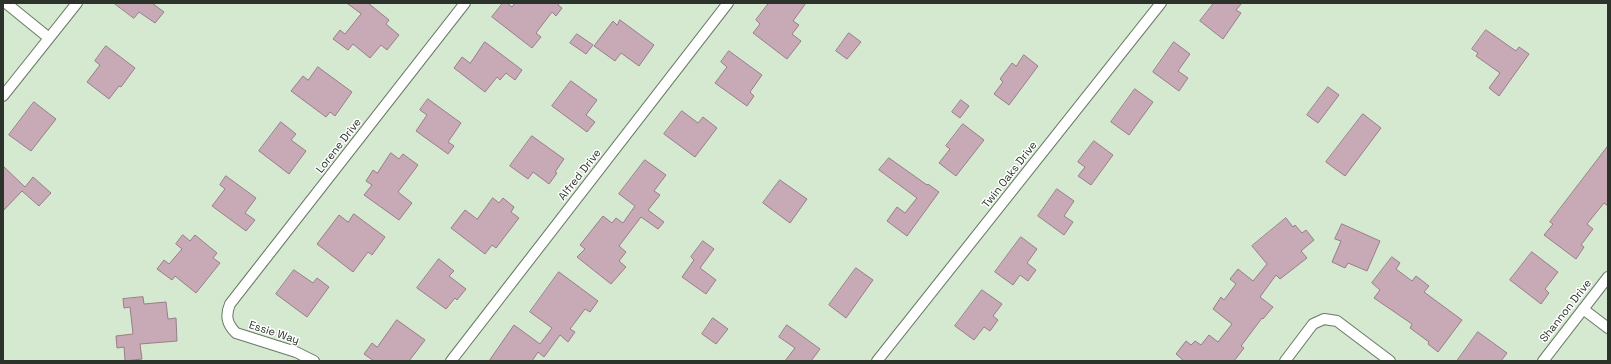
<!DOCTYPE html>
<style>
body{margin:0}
#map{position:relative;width:1611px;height:364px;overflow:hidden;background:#d5e8d0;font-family:"Space Grotesk",sans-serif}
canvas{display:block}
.frame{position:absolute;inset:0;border:4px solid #2b332a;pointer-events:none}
</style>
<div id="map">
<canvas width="1611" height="364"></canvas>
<div class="frame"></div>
</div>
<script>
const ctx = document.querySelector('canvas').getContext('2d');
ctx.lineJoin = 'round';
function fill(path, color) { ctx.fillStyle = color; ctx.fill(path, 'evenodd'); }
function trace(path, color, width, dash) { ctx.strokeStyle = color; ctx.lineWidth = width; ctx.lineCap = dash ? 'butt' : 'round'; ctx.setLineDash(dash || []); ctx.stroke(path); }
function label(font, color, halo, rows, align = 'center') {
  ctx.font = font + ' "Space Grotesk",sans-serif'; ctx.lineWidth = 3; ctx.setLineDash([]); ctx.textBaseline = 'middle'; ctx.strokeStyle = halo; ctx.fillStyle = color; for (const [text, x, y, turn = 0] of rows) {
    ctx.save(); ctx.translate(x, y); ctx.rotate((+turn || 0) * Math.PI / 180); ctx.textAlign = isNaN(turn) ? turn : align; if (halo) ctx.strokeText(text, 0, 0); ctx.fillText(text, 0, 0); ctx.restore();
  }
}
const building = new Path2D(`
 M114,3H152L164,12L155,23L139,12L134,18Z
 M347,3H368L389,20L386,24L399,35L387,50L381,45L370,58L353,44L348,50L333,39L340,30L345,34L361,14Z
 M503,3H507L512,7L515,3H559L558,5L562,8L556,16L552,12L536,33L541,37L532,48L492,17Z
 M769,3H806L793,21L799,25L792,34L801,41L787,59L753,33L760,24L756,20Z
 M1214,3H1242L1236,10L1241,13L1223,39L1200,21Z
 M620,20L654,45L639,66L621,53L615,61L594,46L613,21L617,25Z
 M1486,30L1516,51L1519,47L1529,54L1499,96L1489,88L1500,73L1476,56L1478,53L1472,49Z
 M849,33L861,42L847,59L836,51Z
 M577,34L593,45L586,54L570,43Z
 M485,42L522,70L515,80L506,73L500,80L497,77L485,92L454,68L462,57L470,63Z
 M1174,42L1190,54L1178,71L1188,78L1179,91L1153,72Z
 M106,46L135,68L121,87L119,86L109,99L87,82L100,65L95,61Z
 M729,51L762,75L750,92L754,96L747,106L715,83L727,67L721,62Z
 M1024,55L1038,66L1009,105L994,94L1003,82L1000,79L1012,63L1016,66Z
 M318,67L352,92L335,116L330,112L326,117L291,91L303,76L308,80Z
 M571,81L597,100L586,115L595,122L587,132L552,106Z
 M1328,87L1339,95L1318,123L1307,115Z
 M1135,89L1153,102L1129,135L1111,122Z
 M428,99L461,123L448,142L454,146L448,154L416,131L427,115L420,110Z
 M961,100L969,106L960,118L952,112Z
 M34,102L56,119L31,151L9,135Z
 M682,111L698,123L703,117L717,128L695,157L664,134Z
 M1363,114L1381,128L1345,176L1326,162Z
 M281,122L296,134L291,140L306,151L289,174L259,151Z
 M963,124L984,140L956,176L939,163L950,149L946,146Z
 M532,136L564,159L555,172L557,173L549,184L533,172L528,179L510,166Z
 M1094,141L1113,155L1091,185L1078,176L1085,167L1078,162Z
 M1608,146V206L1604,203L1587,224L1593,229L1581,245L1584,247L1576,259L1544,235L1553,224L1550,222Z
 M391,153L399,159L403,154L418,165L398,192L412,203L399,220L364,195L372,185L366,181L373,170L377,173Z
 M889,158L927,185L928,184L939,192L907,236L887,221L897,207L905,213L917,198L879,170Z
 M645,160L666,175L654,191L660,195L648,210L664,222L658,229L641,217L619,246L626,252L619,261L626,267L611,284L577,257L585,249L580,245L603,216L612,223L616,218L623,223L635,206L619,194Z
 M3,166L25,187L33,177L51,193L39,206L22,191L3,211Z
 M226,176L256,198L245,213L255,220L246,231L212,206L225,189L220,185Z
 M780,180L807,199L790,223L763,203Z
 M1057,189L1074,201L1064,216L1073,222L1064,235L1038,216Z
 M493,198L499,203L503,198L514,207L511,212L519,218L496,248L492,245L485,254L451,228L465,210L477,219Z
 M354,214L385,237L372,255L368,252L353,272L317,244L339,215L348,222Z
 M1286,218L1293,227L1295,225L1302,233L1306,230L1314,240L1301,251L1307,258L1280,279L1276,275L1260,297L1273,307L1263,319L1262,318L1241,346L1244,348L1234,361H1184L1176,354L1186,341L1191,345L1195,341L1201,345L1209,335L1218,342L1232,324L1213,309L1221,297L1224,300L1236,284L1230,279L1238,269L1253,281L1267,264L1252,246Z
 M1342,224L1380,241L1367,271L1348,263L1345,268L1332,262L1341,241L1335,239Z
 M183,235L190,241L195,235L217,253L213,258L220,263L196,293L175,276L172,280L157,269L164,260L169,264L182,249L176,244Z
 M1021,237L1037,249L1027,263L1036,270L1028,281L1020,275L1013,285L995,272Z
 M703,241L714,249L700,268L716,280L706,294L682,277L694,260L691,257Z
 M1532,252L1558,272L1545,289L1549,293L1541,304L1510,280Z
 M1392,257L1400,263L1396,269L1412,281L1416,276L1429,286L1424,292L1462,320L1438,352L1428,344L1429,342L1410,328L1412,324L1374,298L1380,290L1372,283Z
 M439,259L454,271L449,276L466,289L457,300L455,298L446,309L417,288Z
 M856,268L873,280L846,318L829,305Z
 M294,270L313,283L317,278L329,287L307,317L276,294Z
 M559,272L598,301L590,312L585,309L570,329L575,332L568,342L560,335L544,357L538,352L532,361H489L514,325L540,344L552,328L530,312Z
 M982,290L1002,304L993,316L998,320L990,331L984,327L974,340L955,326Z
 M143,297L144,304L166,302L168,319L176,318L177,341L140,344L142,359L125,361L124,347L117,348L116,336L133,334L130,307L124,308L123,299Z
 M713,318L728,329L716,344L702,334Z
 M397,320L425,340L409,361H374L364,354L372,343L377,347Z
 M787,325L820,349L811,361H785L795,348L779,337Z
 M1478,332L1507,353L1501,361H1457Z`);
const minor = new Path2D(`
 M6,3L49,38
 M3,96L77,3
 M1583,309L1608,328
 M314,361L296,352L236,333C227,324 225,316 230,304L465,3
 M451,361L728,3
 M877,361L1161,3
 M1285,361L1313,324L1324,319L1337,321L1390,361
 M1543,361L1608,277`);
const streetNames = [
 ["Lorene Drive",339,146,-52],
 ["Alfred Drive",580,175,-52],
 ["Twin Oaks Drive",1010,175,-52],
 ["Shannon Drive",1566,311,-52],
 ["Essie Way",274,333,18]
];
fill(building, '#c8aab7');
trace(building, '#997d89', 1);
trace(minor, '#697a65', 12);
trace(minor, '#fff', 10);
label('11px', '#2b332a', '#fff', streetNames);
</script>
